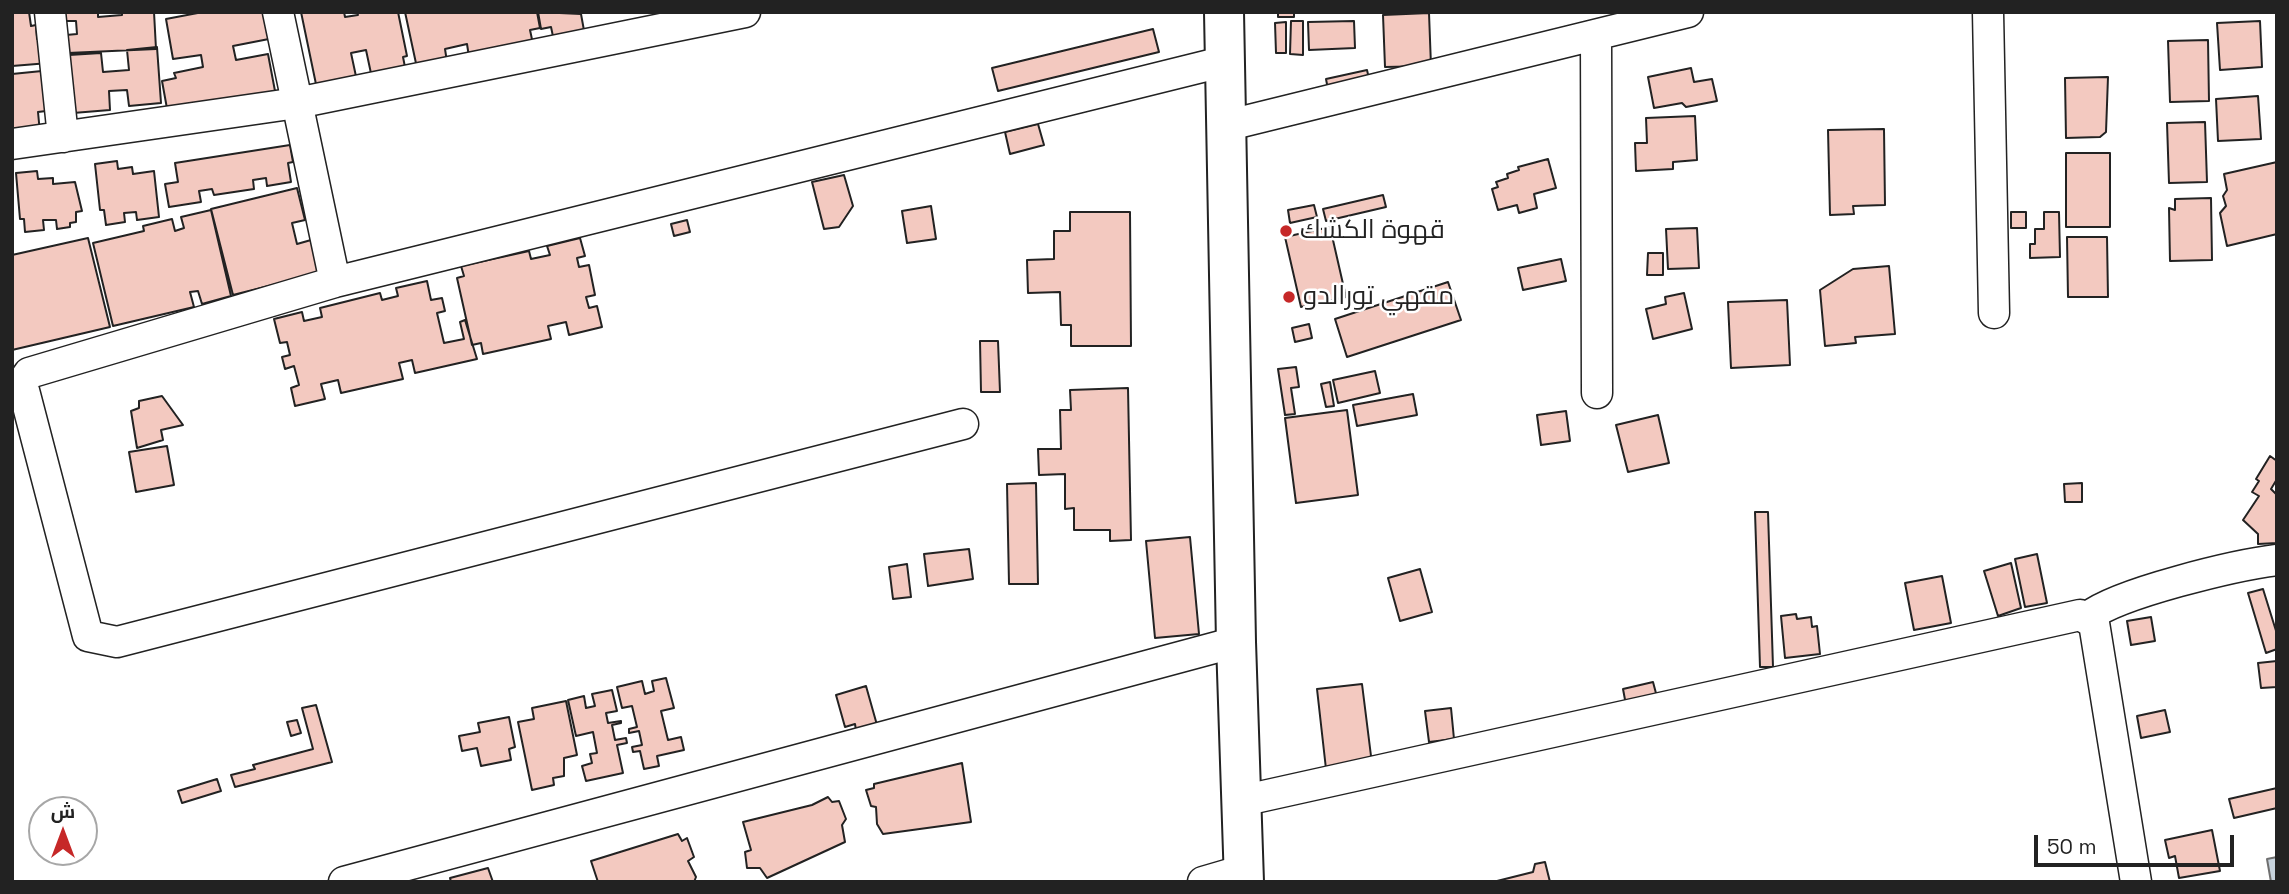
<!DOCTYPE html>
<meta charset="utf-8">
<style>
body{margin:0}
#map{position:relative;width:2289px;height:894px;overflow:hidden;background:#fff;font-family:"Space Grotesk",Cairo,sans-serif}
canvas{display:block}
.frame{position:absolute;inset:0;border:14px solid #222;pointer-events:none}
.north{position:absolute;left:28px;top:796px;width:70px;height:70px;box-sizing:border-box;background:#fff;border:2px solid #a7a7a7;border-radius:50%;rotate:0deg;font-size:19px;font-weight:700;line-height:28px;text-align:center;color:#222}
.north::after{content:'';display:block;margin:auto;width:24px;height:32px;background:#c62828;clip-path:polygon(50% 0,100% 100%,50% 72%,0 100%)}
.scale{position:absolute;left:2034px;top:835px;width:200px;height:32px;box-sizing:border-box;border:4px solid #222;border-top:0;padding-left:9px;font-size:21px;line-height:24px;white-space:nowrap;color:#222;-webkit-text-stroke:5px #fff;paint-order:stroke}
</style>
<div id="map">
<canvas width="2289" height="894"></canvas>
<div class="frame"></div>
<div class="north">ش</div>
<div class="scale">50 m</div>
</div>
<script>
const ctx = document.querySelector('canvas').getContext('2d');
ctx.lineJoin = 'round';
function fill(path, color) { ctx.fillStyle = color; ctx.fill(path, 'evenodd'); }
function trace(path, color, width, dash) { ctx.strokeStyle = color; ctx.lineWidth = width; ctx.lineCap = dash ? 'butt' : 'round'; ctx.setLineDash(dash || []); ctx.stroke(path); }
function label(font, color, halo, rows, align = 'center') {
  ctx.font = font + ' "Space Grotesk",Cairo,sans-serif'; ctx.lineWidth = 5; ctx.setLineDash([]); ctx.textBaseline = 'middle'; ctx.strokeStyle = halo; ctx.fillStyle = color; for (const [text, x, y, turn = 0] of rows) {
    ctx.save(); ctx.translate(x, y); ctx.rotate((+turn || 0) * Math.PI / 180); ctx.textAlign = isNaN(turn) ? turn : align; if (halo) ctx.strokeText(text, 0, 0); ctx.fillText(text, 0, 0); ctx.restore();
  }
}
const water = new Path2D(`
 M2277,857V882H2271L2267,859Z`);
const building = new Path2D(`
 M12,12H29L31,26L36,25L37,39L46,38L49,63L12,66Z
 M64,12H98V17L122,15V12H154L156,49L68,53L66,35L77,34L76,21H65Z
 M203,12H269L274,38L233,46L236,60L268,54L275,91L168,114L162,81L176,78L174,73L203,67L201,55L173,59L166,19Z
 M301,12H344L345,17L358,15L357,12H398L407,56L403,57L406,72L372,78L366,50L351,53L357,81L317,89Z
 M405,12H537L540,28L530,30L533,44L469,57L467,44L445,49L447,62L417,68Z
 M538,12L581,14L585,36L554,41L551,27L541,29Z
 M1278,12H1294V17H1278Z
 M1429,13L1431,66L1385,67L1383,15Z
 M1291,21H1303V55L1290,54Z
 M1354,21L1355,48L1309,50L1308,22Z
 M2260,21L2262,67L2220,70L2217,23Z
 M1286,22V53H1276L1275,23Z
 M1153,29L1159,52L998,91L992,68Z
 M2208,40L2209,101L2170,102L2168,41Z
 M157,47L161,103L129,106L127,90L109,91L110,110L73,113L69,55L101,53L103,72L129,70L127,50Z
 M1691,68L1694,82L1712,79L1717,101L1686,107L1682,103L1654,108L1648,77Z
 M52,70L46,111L38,112L40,133L12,136V74Z
 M1367,70L1372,92L1330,100L1326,79Z
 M2108,77L2106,132L2100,137L2066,138L2065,78Z
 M2258,96L2261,139L2218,141L2216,99Z
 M1695,116L1697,160L1673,162V169L1636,171L1635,143H1647L1646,118Z
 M2205,122L2207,182L2169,183L2167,123Z
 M1038,124L1044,145L1010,154L1005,132Z
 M1884,129L1885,205L1853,206L1854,214L1830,215L1828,130Z
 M290,145L293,162L288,163L291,182L267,186L266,178L253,180L254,189L214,195L212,189L199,191L201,202L169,207L165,184L178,182L175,163Z
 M2066,153H2110V227H2066Z
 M1548,159L1556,188L1534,194L1537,208L1519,213L1517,205L1498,210L1492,189L1498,187L1496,182L1508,178L1507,174L1519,170L1518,167Z
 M117,161L118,169L132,167L133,174L154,171L159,217L137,220L136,212L124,213L125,222L106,225L104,210H100L95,164Z
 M2277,162V234L2227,246L2220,213L2226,206L2223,196L2227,190L2224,174Z
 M37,171L38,179L53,178V184L75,182L82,211L76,212V222L70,223V227L57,229L56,220H43L44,230L25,232L24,219H20L16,173Z
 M844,175L853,206L839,227L824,229L812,182Z
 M297,188L305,220L292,223L297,244L311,240L320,273L233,295L211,209Z
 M1383,195L1386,207L1326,221L1323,209Z
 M2211,198L2212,260L2170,261L2169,208L2175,210V199Z
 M1314,205L1317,217L1290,223L1288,210Z
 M931,206L936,239L907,243L902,211Z
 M211,210L231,296L202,304L198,291L190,292L194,307L113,326L93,243L144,231L143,226L172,219L175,231L184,228L181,217Z
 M1070,212H1130L1131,346H1071V325H1061L1060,292L1028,293L1027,260L1054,259V231H1070Z
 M2011,212H2026V228H2011Z
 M2044,212H2059L2060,257L2030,258V244H2035V229H2044Z
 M687,220L690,232L674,236L671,224Z
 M1330,227L1346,297L1301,307L1285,237Z
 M1697,228L1699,268L1668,269L1666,229Z
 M2067,237H2107L2108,297H2068Z
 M88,238L110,327L12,350V255Z
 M580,238L585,256L577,258L579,267L589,265L595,295L586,297L589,308L597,306L602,327L569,335L566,322L548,326L551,339L483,354L481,343L472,345L457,278L464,276L461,266L529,251L531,259L550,255L547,246Z
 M1648,253H1663V275H1647Z
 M1561,259L1566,281L1523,290L1518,268Z
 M1889,266L1895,334L1855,337L1856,343L1825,346L1820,290L1853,269Z
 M427,281L431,300L442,298L445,311L437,313L444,343L464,339L460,322L465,320L477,359L415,373L412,360L399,363L403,379L341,393L338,380L321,384L325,399L295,406L291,388L299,385L294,366L285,369L282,357L290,355L287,342L280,343L274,319L302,312L304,321L322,317L320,308L380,293L382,300L398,296L396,288Z
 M1448,282L1461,320L1347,357L1335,319Z
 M1684,293L1692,329L1653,339L1646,309L1666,304L1665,297Z
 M1787,300L1790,365L1731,368L1728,302Z
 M1309,324L1312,338L1295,342L1292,328Z
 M980,341H998L1000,392H981Z
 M1296,367L1299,387L1291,388L1295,414L1285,415L1278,369Z
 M1375,371L1380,393L1338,403L1333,380Z
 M1330,382L1334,406L1326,407L1321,384Z
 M1128,388L1131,540L1110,541V530H1074V508L1065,509V474L1039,475L1038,449H1061L1060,410H1071L1070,390Z
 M1413,394L1417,415L1357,426L1353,405Z
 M162,396L183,425L161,430L163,440L137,448L131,411L139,408V401Z
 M1347,410L1358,495L1296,503L1285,418Z
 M1566,411L1570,441L1541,445L1537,415Z
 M1658,415L1669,463L1628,472L1616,425Z
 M167,446L174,485L136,492L129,452Z
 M2270,456L2277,461V479L2271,489L2277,495V543L2258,544V534L2243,520L2259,496L2252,492L2259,481L2256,479Z
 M1036,483L1038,584H1009L1007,484Z
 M2082,483V502H2065L2064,484Z
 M1755,512H1768L1773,667H1760Z
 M1190,537L1199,634L1155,638L1146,541Z
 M969,549L973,579L928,586L924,554Z
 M2037,554L2047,603L2025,607L2015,559Z
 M2011,563L2021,608L1998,616L1984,571Z
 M907,564L911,597L893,599L889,567Z
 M1420,569L1432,612L1400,621L1388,578Z
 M1942,576L1951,623L1914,630L1905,583Z
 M2263,589L2277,634V649L2266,653L2248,593Z
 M1796,614L1797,619L1811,617L1812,627L1817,626L1820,654L1785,658L1781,616Z
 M2151,617L2155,641L2131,645L2127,621Z
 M2277,661V687L2261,688L2258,663Z
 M666,678L674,708L661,711L668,740L681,737L684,750L657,756L659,766L644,769L640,751L633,752L632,747L642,745L639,731L629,733V729L637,727L632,706L622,708L617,687L642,681L645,694L654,691L652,681Z
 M1653,682L1657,697L1626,705L1623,689Z
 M1362,684L1372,764L1326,769L1317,689Z
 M866,686L877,725L856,730L855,724L845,727L836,695Z
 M612,690L617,711L606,713L608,723L621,721V723L612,725L615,740L626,738L627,743L617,745L623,773L586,781L582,766L592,763L590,754L597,753L593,732L576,736L568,700L584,696L586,708L595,706L592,694Z
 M566,701L577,755L564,758V776L553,778L554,785L532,790L518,722L534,719L532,708Z
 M316,705L332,762L235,787L231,775L255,769L253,765L313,749L302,708Z
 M1451,708L1454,739L1429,742L1425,711Z
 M2165,710L2170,732L2141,738L2137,716Z
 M509,717L515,747L509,749L511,760L481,766L477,748L462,751L459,736L480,732L478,723Z
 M297,720L301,733L291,736L287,722Z
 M962,763L971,822L883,834L877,824L876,807L871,806L866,790L874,788V784Z
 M217,779L221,791L182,803L178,791Z
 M2277,788V808L2234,818L2229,799Z
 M828,797L832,802L839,801L846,819L842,825L845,842L767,878L760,868H747L745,852L751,850L743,822L812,805Z
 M2212,830L2220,871L2179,878L2175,856L2169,858L2165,840Z
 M678,834L682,841L687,838L694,857L688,861L696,877L694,882H598L591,861Z
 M1545,862L1550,882H1493L1533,872L1535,864Z
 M488,868L493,882H451L450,878Z`);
const minor = new Path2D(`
 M50,12L63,137
 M278,12L335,282
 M1988,12L1994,313
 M1596,36L1597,393
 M1225,126L1688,12
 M12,144L297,103L745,12
 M963,424L117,642L88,636L22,383L29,373L335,282L1226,61
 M2088,617C2118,593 2236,565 2277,560
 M1241,801L2080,615L2094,623L2136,882
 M344,882L1236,642
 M1203,882L1244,870`);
const major = new Path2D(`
 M1224,12L1236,642L1244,882`);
const markers = [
 [1286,231,7,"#c62828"],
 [1289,297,7,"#c62828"]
];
const poiNames = [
 ["قهوة الكشك",1300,231],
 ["مقهي تورالدو",1303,297]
];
fill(water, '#c7d3dd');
trace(water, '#6f6f6f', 2);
fill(building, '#f3c9c0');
trace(building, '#222', 2);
trace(minor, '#222', 33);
trace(major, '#222', 42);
trace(minor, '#fff', 30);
trace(major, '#fff', 38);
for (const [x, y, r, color] of markers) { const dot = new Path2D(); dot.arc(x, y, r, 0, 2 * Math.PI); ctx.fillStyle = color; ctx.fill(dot); trace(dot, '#fff', 2.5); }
label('26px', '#222', '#fff', poiNames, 'left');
</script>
